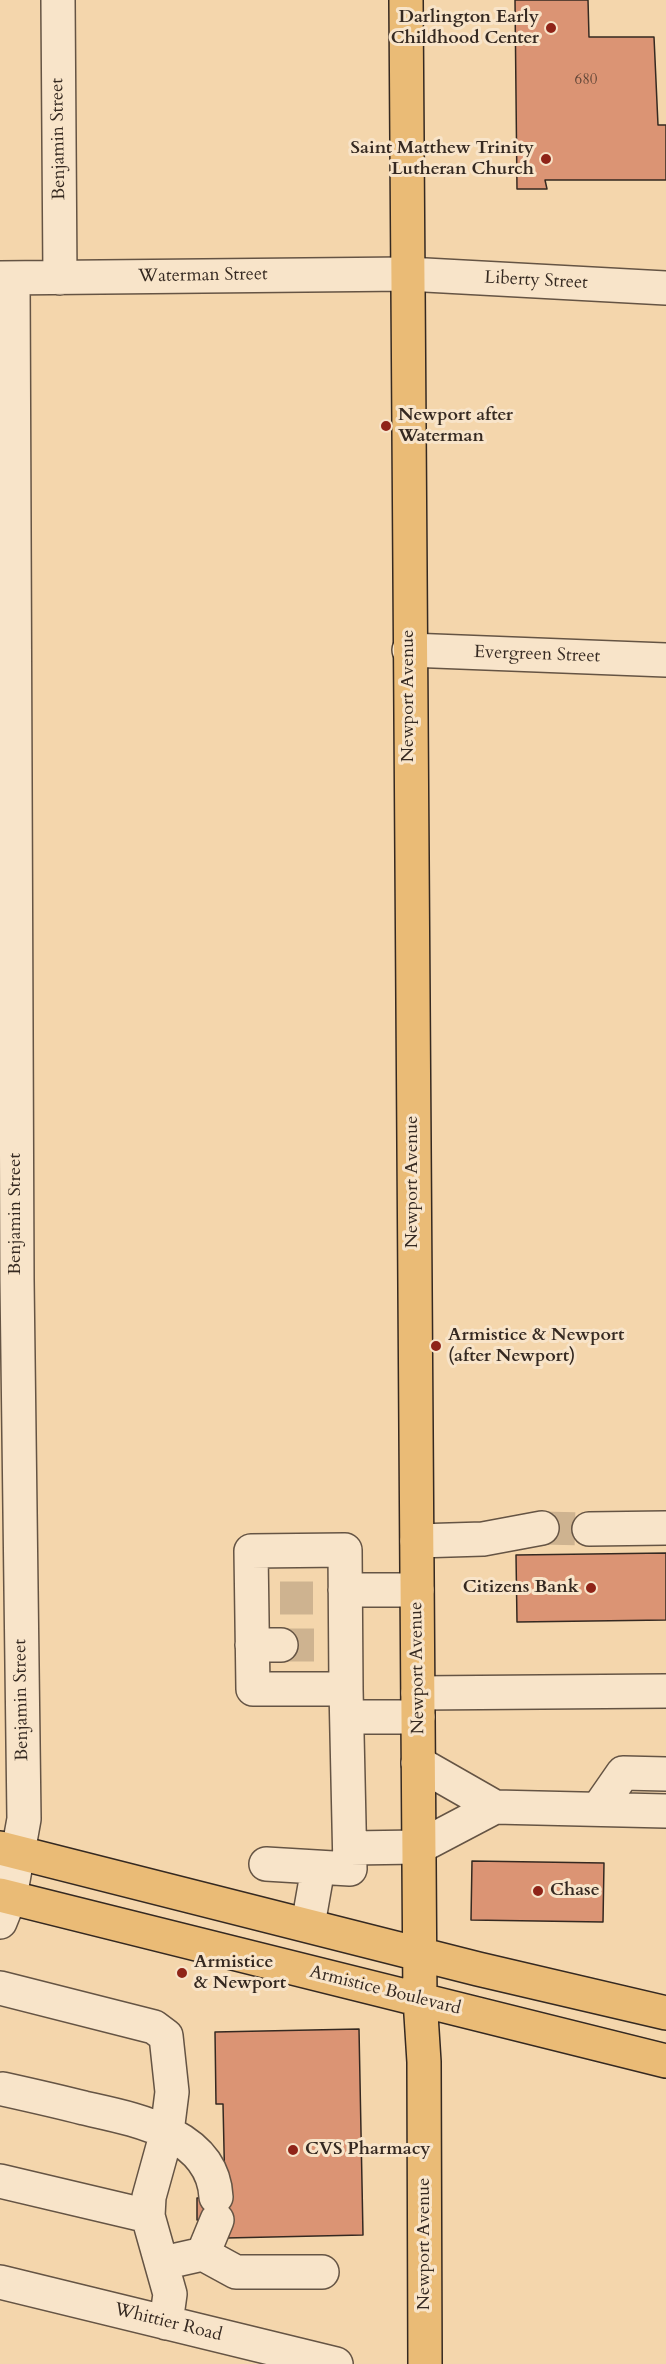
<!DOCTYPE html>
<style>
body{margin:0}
canvas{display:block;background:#f4d6ac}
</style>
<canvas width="666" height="2364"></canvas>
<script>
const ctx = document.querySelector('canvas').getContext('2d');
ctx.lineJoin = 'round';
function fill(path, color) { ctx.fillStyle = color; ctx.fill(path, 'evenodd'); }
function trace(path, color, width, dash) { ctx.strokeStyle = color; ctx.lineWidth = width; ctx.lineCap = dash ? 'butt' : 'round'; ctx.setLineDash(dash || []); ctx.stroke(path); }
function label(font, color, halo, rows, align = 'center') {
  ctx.font = font + ' Cardo,serif'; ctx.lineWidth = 6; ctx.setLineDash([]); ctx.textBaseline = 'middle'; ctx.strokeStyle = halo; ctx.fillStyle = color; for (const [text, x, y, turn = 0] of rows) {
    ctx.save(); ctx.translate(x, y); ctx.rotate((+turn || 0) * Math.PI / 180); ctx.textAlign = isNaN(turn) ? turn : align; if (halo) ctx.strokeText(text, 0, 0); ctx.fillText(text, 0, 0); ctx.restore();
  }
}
const building = new Path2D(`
 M515,0H588L589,37H654L658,125H666V180H545L547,189H517Z
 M666,1553V1620L517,1622L516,1555Z
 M472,1861L604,1863L603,1922L471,1920Z
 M359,2029L363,2235L226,2238L223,2104H216L215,2032Z
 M225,2197L226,2220H197V2198Z`);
const minorTunnel = new Path2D(`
 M542,1528L589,1529
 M280,1598H327
 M281,1645H328`);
const minor = new Path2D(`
 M58,0L60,278
 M0,278L407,274L666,288
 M409,650L666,660
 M589,1529L666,1528
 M417,1541L483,1539L542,1528
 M345,1590H417
 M252,1645H281
 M418,1693L666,1691
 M347,1717H418
 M418,1763L495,1807L666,1811
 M598,1809L623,1773L666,1774
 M350,1848L419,1847L495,1807
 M266,1864L350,1869L346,1689H253L251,1551L345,1550L346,1689
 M0,1922L10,1897L24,1819L17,1280L13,278
 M308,1925L318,1868
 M0,1988L154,2027L166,2036L172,2092L167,2132L149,2197L148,2216L170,2294L166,2323
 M3,2089C30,2095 57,2101 84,2108C133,2119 213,2133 216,2197
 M0,2181L148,2216
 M203,2254L217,2220
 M163,2263L203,2254L236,2272H322
 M0,2282L336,2364`);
const major = new Path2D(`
 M406,0L420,1999L424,2062L425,2364
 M0,1848L478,1969L666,2013
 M0,1895L666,2061`);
const markers = [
 [551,28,6,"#8f2418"],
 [546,159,6,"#8f2418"],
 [386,426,6,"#8f2418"],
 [436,1346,6,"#8f2418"],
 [591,1588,6,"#8f2418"],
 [538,1891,6,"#8f2418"],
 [182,1973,6,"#8f2418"],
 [293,2150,6,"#8f2418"]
];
const numberNames = [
 ["680",586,81]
];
const poiNames = [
 ["Darlington Early",539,18,"right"],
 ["Childhood Center",539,39,"right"],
 ["Saint Matthew Trinity",534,149,"right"],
 ["Lutheran Church",534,170,"right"],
 ["Newport after",398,416],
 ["Waterman",398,437],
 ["Armistice & Newport",448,1336],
 ["(after Newport)",448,1357],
 ["Citizens Bank",579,1588,"right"],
 ["Chase",550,1891],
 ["Armistice",194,1963],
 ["& Newport",194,1984],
 ["CVS Pharmacy",305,2150]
];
const streetNames = [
 ["Benjamin Street",59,139,-91],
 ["Waterman Street",203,276,-1],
 ["Liberty Street",536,281,3],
 ["Evergreen Street",537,655,2],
 ["Newport Avenue",409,696,-90],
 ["Newport Avenue",413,1182,-90],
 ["Benjamin Street",16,1214,-90],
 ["Newport Avenue",418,1668,-91],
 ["Benjamin Street",22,1700,-91],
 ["Armistice Boulevard",385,1991,14],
 ["Newport Avenue",425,2244,-90],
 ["Whittier Road",168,2323,14]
];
fill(building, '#db9474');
trace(building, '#352921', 1.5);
trace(minorTunnel, '#ceb390', 33, [33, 16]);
trace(minor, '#655444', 36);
trace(major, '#352921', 36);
trace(minor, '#f8e4c9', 33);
trace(major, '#eabb76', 33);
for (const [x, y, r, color] of markers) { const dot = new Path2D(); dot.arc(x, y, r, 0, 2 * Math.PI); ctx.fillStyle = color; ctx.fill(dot); trace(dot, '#f8e4c9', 2); }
label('15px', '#5e4436', null, numberNames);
label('bold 18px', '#352921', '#f8e4c9', poiNames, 'left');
label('18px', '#352921', '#f8e4c9', streetNames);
</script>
